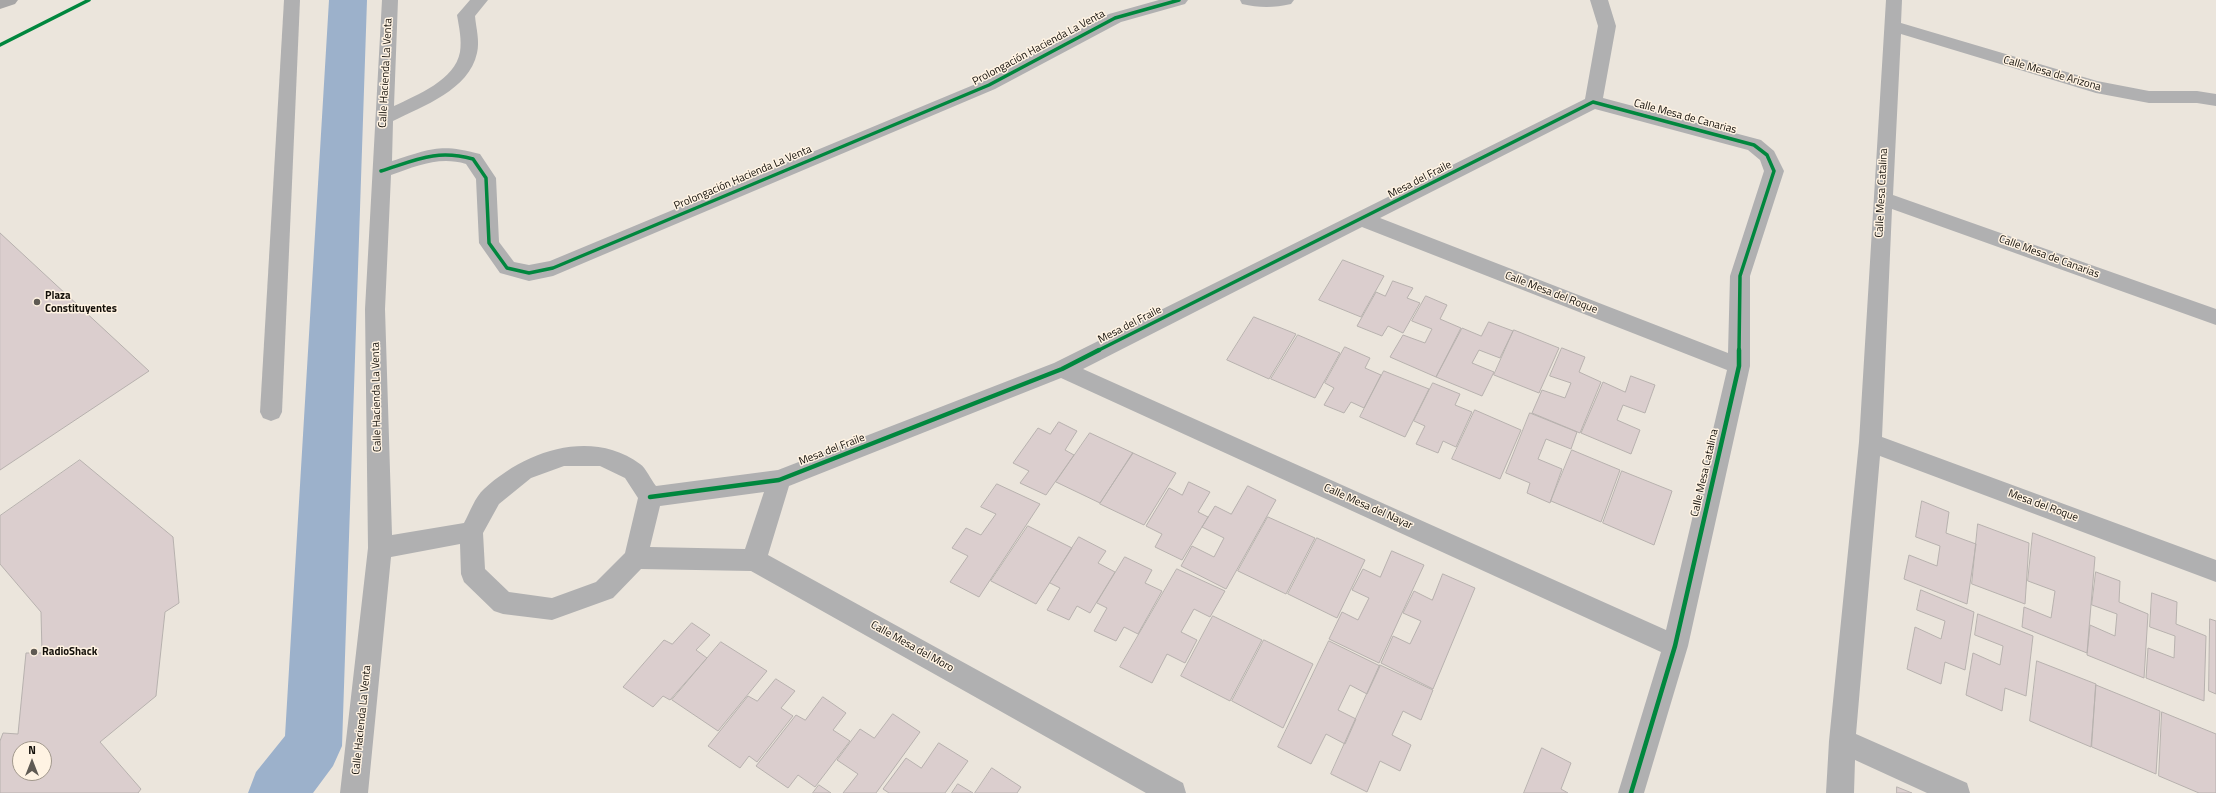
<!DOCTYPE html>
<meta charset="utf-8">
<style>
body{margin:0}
#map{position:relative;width:2216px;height:793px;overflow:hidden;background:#ebe5dc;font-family:"Titillium Web",sans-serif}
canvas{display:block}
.north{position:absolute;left:12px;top:741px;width:40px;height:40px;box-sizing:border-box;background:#fff3e3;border:1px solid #a1988c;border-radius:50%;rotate:0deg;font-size:11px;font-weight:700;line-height:16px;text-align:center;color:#130f09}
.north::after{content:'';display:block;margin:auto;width:14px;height:18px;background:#5f5a53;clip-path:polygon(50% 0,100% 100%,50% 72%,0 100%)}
</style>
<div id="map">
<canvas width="2216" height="793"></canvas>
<div class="north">N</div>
</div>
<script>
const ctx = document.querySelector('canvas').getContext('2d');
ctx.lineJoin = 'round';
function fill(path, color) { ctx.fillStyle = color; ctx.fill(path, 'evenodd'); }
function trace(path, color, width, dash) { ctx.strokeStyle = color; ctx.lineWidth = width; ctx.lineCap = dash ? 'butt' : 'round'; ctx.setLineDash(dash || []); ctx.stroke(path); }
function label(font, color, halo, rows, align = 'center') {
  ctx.font = font + ' "Titillium Web",sans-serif'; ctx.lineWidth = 3; ctx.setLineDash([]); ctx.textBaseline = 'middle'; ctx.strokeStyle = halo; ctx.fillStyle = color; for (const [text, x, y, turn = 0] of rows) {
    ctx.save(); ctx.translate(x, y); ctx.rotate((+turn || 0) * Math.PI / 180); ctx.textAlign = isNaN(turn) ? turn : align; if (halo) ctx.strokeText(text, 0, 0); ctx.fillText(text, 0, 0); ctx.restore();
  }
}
const canal = new Path2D(`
 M329,0H367L342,746L333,766L313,793H248L256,772L285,736Z`);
const building = new Path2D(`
 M0,233L149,371L0,470Z
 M1343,260L1384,276L1361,317L1319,300Z
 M1393,281L1413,288L1407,298L1420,303L1403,333L1388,326L1382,336L1357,326L1376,292L1385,296Z
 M1426,296L1447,305L1440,319L1461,328L1436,377L1390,357L1403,335L1425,343L1432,329L1412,321Z
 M1254,317L1296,334L1269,379L1227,360Z
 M1489,322L1513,331L1500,358L1479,350L1472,363L1494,372L1482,396L1436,377L1462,328L1481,336Z
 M1514,330L1559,348L1539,393L1494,375Z
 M1298,335L1340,353L1315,398L1271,379Z
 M1345,347L1370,358L1365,368L1381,375L1364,408L1351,402L1344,413L1324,405L1334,388L1325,383Z
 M1562,348L1585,357L1579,372L1601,382L1580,433L1532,413L1542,390L1565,398L1571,383L1550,376Z
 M1384,371L1429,389L1405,437L1360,417Z
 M1631,376L1655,385L1645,413L1623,405L1617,420L1640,430L1631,454L1581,433L1603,382L1625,392Z
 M1433,383L1460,394L1455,405L1472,412L1456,447L1443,441L1438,453L1416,444L1425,426L1414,421Z
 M1475,410L1521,430L1500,479L1452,459Z
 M1530,413L1577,432L1571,449L1546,439L1538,459L1562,469L1550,503L1527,493L1530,483L1506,473Z
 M1059,422L1077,431L1065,450L1074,455L1046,495L1020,483L1029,471L1013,463L1038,428L1050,434Z
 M1090,433L1133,453L1100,503L1056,482Z
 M1572,450L1620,470L1601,522L1551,501Z
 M1133,453L1176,473L1144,525L1100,504Z
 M80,460L173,537L179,603L165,612L156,696L100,742L141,789L138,793H0V741L3,733L18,734L26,653H42L41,612L0,564V516ZM20,749H44V773H20Z
 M1622,471L1672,491L1654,545L1603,523Z
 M1189,482L1210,492L1198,512L1208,517L1182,560L1155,547L1162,534L1146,526L1169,488L1182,495Z
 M997,484L1040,504L979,597L950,582L968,556L952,548L966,528L981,535L996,514L981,507Z
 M1248,486L1276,500L1226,589L1181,566L1192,546L1214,557L1224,538L1202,527L1215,506L1231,514Z
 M1922,501L1949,512L1946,533L1976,544L1967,604L1904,579L1909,555L1937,566L1940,546L1916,537Z
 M1268,517L1315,538L1286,594L1238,571Z
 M1978,524L2029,543L2025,604L1972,584Z
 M1028,526L1072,548L1036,604L991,581Z
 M2033,533L2095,557L2087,653L2022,627L2024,607L2051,618L2055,591L2028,581Z
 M1079,537L1106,551L1098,563L1115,572L1090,613L1077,606L1069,620L1047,610L1060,588L1050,583Z
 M1317,538L1365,560L1337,618L1288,594Z
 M1392,551L1424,565L1379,663L1329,639L1342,612L1358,620L1369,598L1352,590L1363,569L1380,577Z
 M1125,557L1152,570L1145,583L1162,591L1138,634L1124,627L1116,641L1094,631L1107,608L1097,603Z
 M1177,569L1225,591L1210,617L1194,609L1181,632L1197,640L1185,663L1167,654L1152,683L1120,667Z
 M2096,572L2120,581L2119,602L2148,614L2144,678L2087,655L2090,625L2115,636L2117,614L2092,605Z
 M1443,574L1475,588L1433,689L1381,663L1393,636L1410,644L1421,621L1403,613L1414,591L1432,600Z
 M1921,590L1974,612L1965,670L1945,662L1941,684L1907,669L1915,627L1941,639L1945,621L1917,610Z
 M2152,593L2177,602L2176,624L2206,636L2204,701L2146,678L2148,648L2174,658L2175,636L2150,627Z
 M1978,614L2033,636L2026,696L2005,688L2002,711L1966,695L1973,653L2000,665L2003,646L1975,635Z
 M1213,616L1262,640L1230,701L1181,676Z
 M2210,619L2216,621V694L2209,691Z
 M692,623L710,635L696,650L707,658L670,700L663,696L653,707L623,687L664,640L672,644Z
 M1264,640L1313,664L1283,728L1232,701Z
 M1329,641L1380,666L1367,694L1350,685L1338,710L1356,719L1345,744L1326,734L1311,764L1278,747Z
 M721,642L767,671L718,731L672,700Z
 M2037,661L2096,684L2091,747L2030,721Z
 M1380,665L1433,690L1421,720L1403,711L1392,735L1411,745L1400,771L1380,761L1367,792L1331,774Z
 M776,679L795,691L781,708L793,716L757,762L749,756L740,768L708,746L748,696L757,701Z
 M2096,685L2160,711L2156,774L2092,747Z
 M823,697L846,713L833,730L850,741L815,787L798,775L788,788L756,766L796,715L805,720Z
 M2162,712L2216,734V793H2199L2159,776Z
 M893,714L920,732L876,793H843L858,774L837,760L860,729L874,738Z
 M939,743L968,761L945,793H889L883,789L906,758L921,768Z
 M1542,748L1571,763L1561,789L1568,793H1524Z
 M992,768L1021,787L1017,793H975Z
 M958,784L973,793H952Z
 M819,785L831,793H813Z
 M1897,787L1912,793H1897Z`);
const service = new Path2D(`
 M284,0H300L282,412L279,418L271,421L263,418L260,412Z`);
const minor = new Path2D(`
 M382,0H398L394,106C417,95 455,80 460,52C462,40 459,27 457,15L470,0H488L475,16C476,28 480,41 477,53C469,90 423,106 393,121L392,161C430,149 440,143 480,154L496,178L499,242L514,262L529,265L550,261L983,81L1109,14L1159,0H1188L1185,4L1121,22L995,89L553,276L529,281L500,273L479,243L476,179L466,164C439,156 417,166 391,175L385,309L392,535L464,523C470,512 475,497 484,489C525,451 591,428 640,464C646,468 651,480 656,486L778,470L1054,363L1585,99L1598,26L1590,0H1608L1616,26L1603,98L1761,140L1774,151L1784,171L1750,276V366L1688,646L1644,793H1618L1661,652L1061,378L789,486L768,555L1183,783L1186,793H1146L751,571L641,569L613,598L552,620L503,614L494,611L464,582L461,574L460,544L391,557L368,793H340L368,548L365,309ZM1595,109L1748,150L1760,160L1764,171L1730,276L1728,353L1380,218ZM1362,227L1727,370L1666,630L1083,369ZM564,466H600L625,478L638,498L625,553L596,582L552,598L509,592L485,569L483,533L499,504L531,478ZM764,492L745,549L650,547L660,506Z
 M1240,0H1294L1291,4C1274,8 1259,8 1242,4Z
 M1886,0H1902L1901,23L2097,81L2149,91H2197L2216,94V106L2197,103H2149L2096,93L1901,34L1893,195L2216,309V325L1892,209L1882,437L2216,560V582L1880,456L1856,734L1967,783L1970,793H1927L1855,760L1854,793H1826L1829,741L1859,442Z`);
const trunk = new Path2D(`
 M0,0H18L15,4L0,9Z`);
const cyclewayFar1 = new Path2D(`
 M0,45L89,0
 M381,171C416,160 436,149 473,159L486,178L489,243L507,268L529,273L553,268L989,85L1115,18L1179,0
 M1097,351L1593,102L1754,145L1767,155L1774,171L1740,276L1739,351`);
const cycleway = new Path2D(`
 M650,497L779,480L1062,369L1099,350
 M1631,793L1675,646L1739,366V350`);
const markers = [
 [37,302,4,"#5f5a53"],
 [34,652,4,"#5f5a53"]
];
const streetNames = [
 ["Prolongación Hacienda La Venta",1039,48,-28],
 ["Calle Hacienda La Venta",386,73,-87],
 ["Calle Mesa de Arizona",2052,74,16],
 ["Calle Mesa de Canarias",1685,117,15],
 ["Prolongación Hacienda La Venta",743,178,-23],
 ["Mesa del Fraile",1420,180,-27],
 ["Calle Mesa Catalina",1882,193,-87],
 ["Calle Mesa de Canarias",2049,257,20],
 ["Calle Mesa del Roque",1551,293,21],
 ["Mesa del Fraile",1130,325,-27],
 ["Calle Hacienda La Venta",377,397,-91],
 ["Mesa del Fraile",832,450,-21],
 ["Calle Mesa Catalina",1705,473,-77],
 ["Mesa del Roque",2043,506,20],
 ["Calle Mesa del Nayar",1368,507,24],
 ["Calle Mesa del Moro",912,647,29],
 ["Calle Hacienda La Venta",362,720,-84]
];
const poiNames = [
 ["Plaza",45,296],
 ["Constituyentes",45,309],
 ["RadioShack",42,652]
];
fill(canal, '#9cb1cb');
fill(building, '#dbcece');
trace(building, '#b7b1ae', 1);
fill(service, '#b0b0b1');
fill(minor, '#b0b0b1');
fill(trunk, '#a7a6a6');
trace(cyclewayFar1, '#00873e', 3.5);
trace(cycleway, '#00873e', 4.5);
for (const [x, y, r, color] of markers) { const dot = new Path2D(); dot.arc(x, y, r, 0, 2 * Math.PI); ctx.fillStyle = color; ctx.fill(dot); trace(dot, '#fff3e3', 1.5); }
label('11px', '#130f09', '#fff3e3', streetNames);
label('bold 11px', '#130f09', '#fff3e3', poiNames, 'left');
</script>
